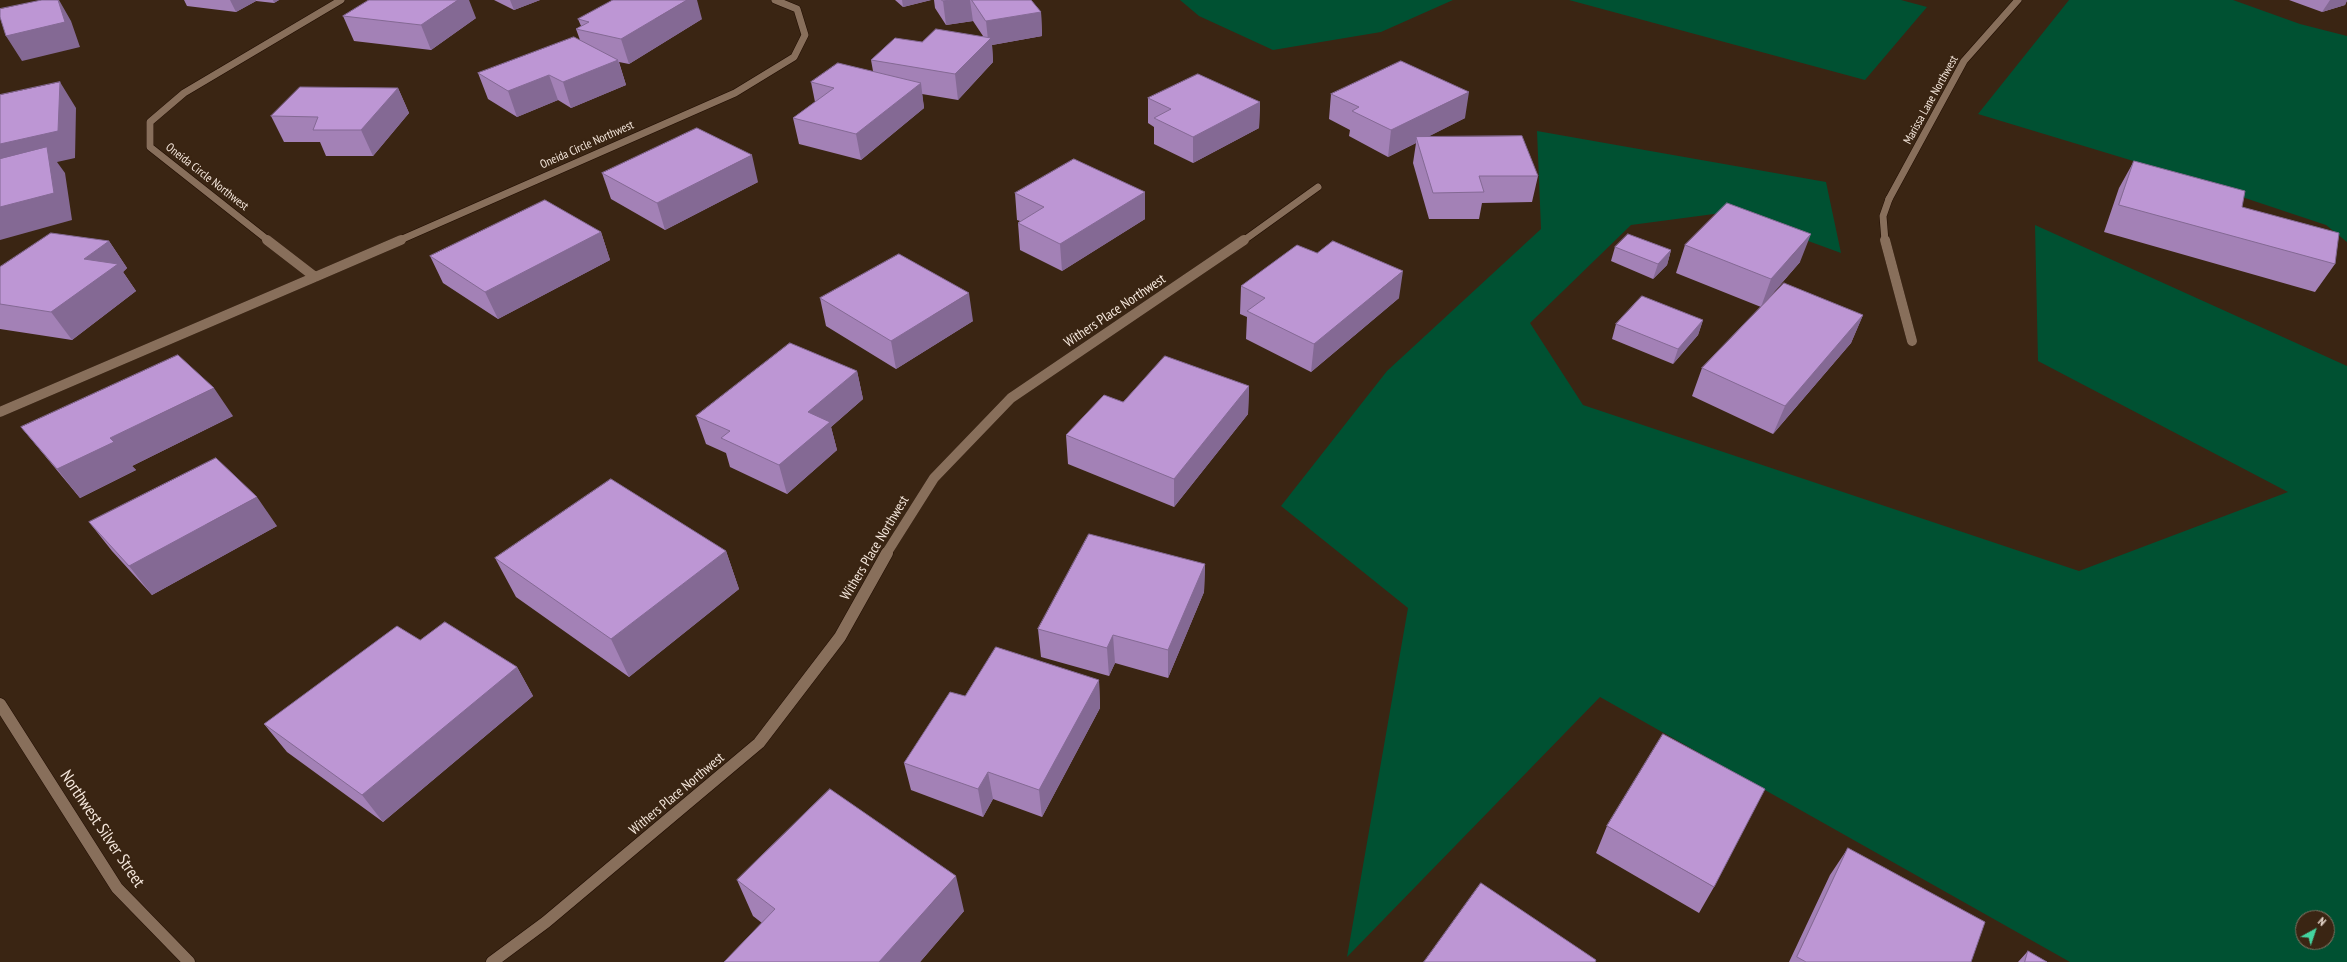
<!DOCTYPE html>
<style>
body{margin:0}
#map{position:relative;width:2347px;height:962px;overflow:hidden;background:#3a2513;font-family:"PT Sans Narrow",sans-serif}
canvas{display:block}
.north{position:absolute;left:2295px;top:910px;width:40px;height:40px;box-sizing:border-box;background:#3a2513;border:1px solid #847263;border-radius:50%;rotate:40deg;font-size:11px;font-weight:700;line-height:16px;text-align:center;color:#f4e6db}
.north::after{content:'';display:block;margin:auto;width:14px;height:18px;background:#44d49f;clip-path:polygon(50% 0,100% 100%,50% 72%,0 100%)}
</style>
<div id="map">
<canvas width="2347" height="962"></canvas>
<div class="north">N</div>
</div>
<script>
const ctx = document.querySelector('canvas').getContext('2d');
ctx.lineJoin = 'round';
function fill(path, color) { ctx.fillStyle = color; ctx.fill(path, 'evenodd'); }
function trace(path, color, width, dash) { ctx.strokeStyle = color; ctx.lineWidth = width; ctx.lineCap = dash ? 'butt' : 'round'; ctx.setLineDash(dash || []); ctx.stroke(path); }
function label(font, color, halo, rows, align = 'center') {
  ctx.font = font + ' "PT Sans Narrow",sans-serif'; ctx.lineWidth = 4; ctx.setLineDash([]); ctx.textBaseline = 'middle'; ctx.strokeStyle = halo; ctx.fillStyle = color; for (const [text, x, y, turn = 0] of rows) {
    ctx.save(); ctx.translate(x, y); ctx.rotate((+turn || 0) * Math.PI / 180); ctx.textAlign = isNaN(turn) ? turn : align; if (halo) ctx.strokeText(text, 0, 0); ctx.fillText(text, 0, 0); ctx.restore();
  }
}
const green = new Path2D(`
 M1180,0H1453L1381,32L1273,50L1199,16Z
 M1569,0H1901L1927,7L1865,80Z
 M2069,0H2233L2300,24L2347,36V242L2326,225L2140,163L1978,114Z
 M1537,131L1826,182L1841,253L1729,212L1631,225L1530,323L1583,405L2079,571L2288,492L2038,361L2035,225L2347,366V962H2070L1600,697L1347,957L1408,608L1281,506L1387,371L1541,229ZM2303,918H2327V942H2303Z`);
const laneFar1 = new Path2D(`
 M1885,241L1883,216L1889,199`);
const lane = new Path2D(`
 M1885,240L1912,341`);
const streetFar2 = new Path2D(`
 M1889,199L1964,61L2018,0
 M269,241L150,147V122L184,93L341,0
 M398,241L735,93L794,57L805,35L797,9L775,0
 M1243,241L1318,187`);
const streetFar1 = new Path2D(`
 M267,240L315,277L401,240
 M0,412L315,277
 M886,554L934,478L1011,398L1244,240`);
const street = new Path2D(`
 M0,704L117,888L189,962
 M492,962L546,922L759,743L840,637L887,553`);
const wall = new Path2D(`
 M184,0H279L274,3L256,1L236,12L187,6Z
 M494,0H540L514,10Z
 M895,0H931L903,7Z
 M934,0H1031L1041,12L1042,36L992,45L993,62L958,100L922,94L924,108L861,160L799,144L793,118L815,102L811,82L873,71L871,60L922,42L983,36L973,21L946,25L935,8Z
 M2289,0H2347L2345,5L2322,12Z
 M343,16L476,18L431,50L354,41Z
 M578,19H702L629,64L619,62L626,85L571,108L558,100L517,117L488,99L478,73L580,40L576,29L581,26Z
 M398,88L409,113L373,156H326L320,142H284L271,116Z
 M1331,94L1465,118L1427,137L1538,176L1532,202L1482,203L1479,219H1429L1413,163L1416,143L1388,157L1349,136L1350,130L1329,119Z
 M1148,98L1260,102L1259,128L1193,163L1154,144V127L1148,123Z
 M2134,161L2242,207L2335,264L2315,292L2104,232L2119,188Z
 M602,173L758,182L665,230L611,199Z
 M1145,192V219L1062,271L1020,250L1018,223L1020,221L1017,220L1015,193Z
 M601,232L610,260L498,319L443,283L430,256Z
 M109,241L127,268L123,272L136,291L72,340L0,329V267Z
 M1685,245L1800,262L1761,307L1676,273Z
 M1615,247L1671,250L1667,265L1653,279L1611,261Z
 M1241,286L1399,298L1311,372L1246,339L1247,317L1240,314Z
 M820,298L973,321L896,369L826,326Z
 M1863,315L1851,343L1773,434L1692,396L1702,368Z
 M1703,320L1698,335L1673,364L1612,339L1616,324Z
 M857,371L863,399L831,427L837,450L787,494L730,467L726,453L706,444L696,416Z
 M1249,386L1248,414L1174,507L1068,464L1066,435L1123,402Z
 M233,416L132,466L136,470L80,498L21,427Z
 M89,522L277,526L152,595L112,551Z
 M726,551L739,589L629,677L516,597L495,558Z
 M1205,564L1204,592L1168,678L1115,663L1109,676L1041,657L1038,629Z
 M420,640L517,667L533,696L383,822L287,752L264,724Z
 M1099,680L1100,708L1042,817L993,799L983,817L911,790L904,763L965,696Z
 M1607,826L1714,887L1699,913L1596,853Z
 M1848,848L1971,962H1789L1830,875Z
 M737,880L964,911L920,962H724L762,923L753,916Z
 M2028,951L2047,962H2018Z`);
const shadedWall = new Path2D(`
 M58,0H59L71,21L80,47L22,61L6,36Z
 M230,0H256V1L236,12Z
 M273,0H279L274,3Z
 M458,0H469L476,18L431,50L421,25Z
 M510,0H540L514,10Z
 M687,0H697L702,19L629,64L621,39Z
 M902,0H931L903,7Z
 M951,0H970L973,21L946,25L943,1Z
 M2330,0H2347V1L2345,5L2322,12Z
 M1041,12L1042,36L992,45L993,62L958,100L955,74L988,40L986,21Z
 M618,60L626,85L571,108L563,82Z
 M549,75L558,100L517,117L508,91Z
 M60,82L76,108L75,158L57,162L65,173L72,220L0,240V144Z
 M921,83L924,108L861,160L856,134Z
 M398,88L409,113L373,156L361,130Z
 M1469,92L1465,118L1418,142L1416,137V143L1388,157L1391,130Z
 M1260,102L1259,128L1193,163V137Z
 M752,155L758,182L665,230L657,203Z
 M1145,192V219L1062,271L1060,244Z
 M601,232L610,260L498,319L485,292Z
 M1811,234L1800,262L1761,307L1771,279Z
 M109,241L127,268L123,272L136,291L72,340L51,312L84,259Z
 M1671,250L1667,265L1653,279L1658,264Z
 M1403,271L1399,298L1311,372L1314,344Z
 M969,293L973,321L896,369L891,341Z
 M1863,315L1851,343L1773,434L1785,406Z
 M1703,320L1698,335L1673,364L1678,349Z
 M857,371L863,399L831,427L837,450L787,494L779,465L808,412Z
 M1249,386L1248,414L1174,507V479Z
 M214,388L233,416L132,466L136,470L80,498L57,469L110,438Z
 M257,497L277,526L152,595L129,566Z
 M726,551L739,589L629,677L611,639Z
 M1205,564L1204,592L1168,678V650Z
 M1113,635L1115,663L1109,676L1107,648Z
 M517,667L533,696L383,822L362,795Z
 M1099,680L1100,708L1042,817L1039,790Z
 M988,772L993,799L983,817L978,789Z
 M956,876L964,911L920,962H879Z`);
const building = new Path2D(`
 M42,0H58L65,22L6,36L0,17V9Z
 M369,0H458L421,25L343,16Z
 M613,0H687L621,39L576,29L589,22L578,19Z
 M942,0H951L943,1Z
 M972,0H1031L1041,12L986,21Z
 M936,29L991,38L955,74L871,60L895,38L922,42Z
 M574,37L618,60L563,82L549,75L508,91L478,73Z
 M1401,61L1469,92L1391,130L1352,111L1359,107L1331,94Z
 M838,63L921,83L856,134L793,118L834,88L811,82Z
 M1198,74L1260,102L1193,137L1154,118L1171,109L1148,98Z
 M60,82L58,131L0,144V95Z
 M300,87L398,88L361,130H313L318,117L271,116Z
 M697,128L752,155L657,203L602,173Z
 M1522,136L1538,176H1479L1484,192L1433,193L1416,137Z
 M47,147L54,193L0,207V159Z
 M1074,159L1145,192L1060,244L1018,223L1044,207L1015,193Z
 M2134,161L2245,191L2242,207L2339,233L2335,264L2119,205Z
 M545,200L601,232L485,292L430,256Z
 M1727,203L1811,234L1771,279L1685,245Z
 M51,233L109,241L84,259L118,264L51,312L0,304V267Z
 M1628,234L1671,250L1658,264L1615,247Z
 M1333,241L1403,271L1314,344L1247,311L1265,298L1241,286L1297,245L1317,253Z
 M899,254L969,293L891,341L820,298Z
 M1784,283L1863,315L1785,406L1702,368Z
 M1642,296L1703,320L1678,349L1616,324Z
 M790,343L857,371L808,412L830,422L779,465L721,438L730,431L696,416Z
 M178,355L214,388L110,438L114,442L57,469L21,427Z
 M1165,356L1249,386L1174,479L1066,435L1104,395L1123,402Z
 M216,458L257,497L129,566L89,522Z
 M611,479L726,551L611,639L495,558Z
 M1089,534L1205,564L1168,650L1113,635L1107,648L1038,629Z
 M445,622L517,667L362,795L264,724L397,626L420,640Z
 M996,647L1099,680L1039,790L988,772L978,789L904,763L950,692L965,696Z
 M1663,734L1765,789L1714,887L1607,826Z
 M830,789L956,876L879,962H724L775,909L737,880Z
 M1848,848L1985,922L1971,962H1806L1797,957Z
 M1481,883L1596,960L1595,962H1424Z
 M2028,951L2047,962H2025Z`);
const farStreetnames = [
 ["Marissa Lane Northwest",1931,100,-61],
 ["Oneida Circle Northwest",587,145,-24],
 ["Oneida Circle Northwest",207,177,38]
];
const streetNames = [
 ["Withers Place Northwest",1115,311,-34],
 ["Withers Place Northwest",875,548,-59],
 ["Withers Place Northwest",677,794,-40]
];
const nearStreetnames = [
 ["Northwest Silver Street",102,829,56]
];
fill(green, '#005132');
trace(laneFar1, '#200d00', 8);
trace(lane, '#200d00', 10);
trace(streetFar2, '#200d00', 8);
trace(streetFar1, '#200d00', 10);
trace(street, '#200d00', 13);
trace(laneFar1, '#886f5b', 7);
trace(lane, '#886f5b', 10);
trace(streetFar2, '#886f5b', 7);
trace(streetFar1, '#886f5b', 10);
trace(street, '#886f5b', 12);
fill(wall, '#a381b6');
fill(shadedWall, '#846994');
fill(building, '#bd96d4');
trace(building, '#846994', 1);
label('12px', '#f4e6db', '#3a2513', farStreetnames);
label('14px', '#f4e6db', '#3a2513', streetNames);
label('17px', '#f4e6db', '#3a2513', nearStreetnames);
</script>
